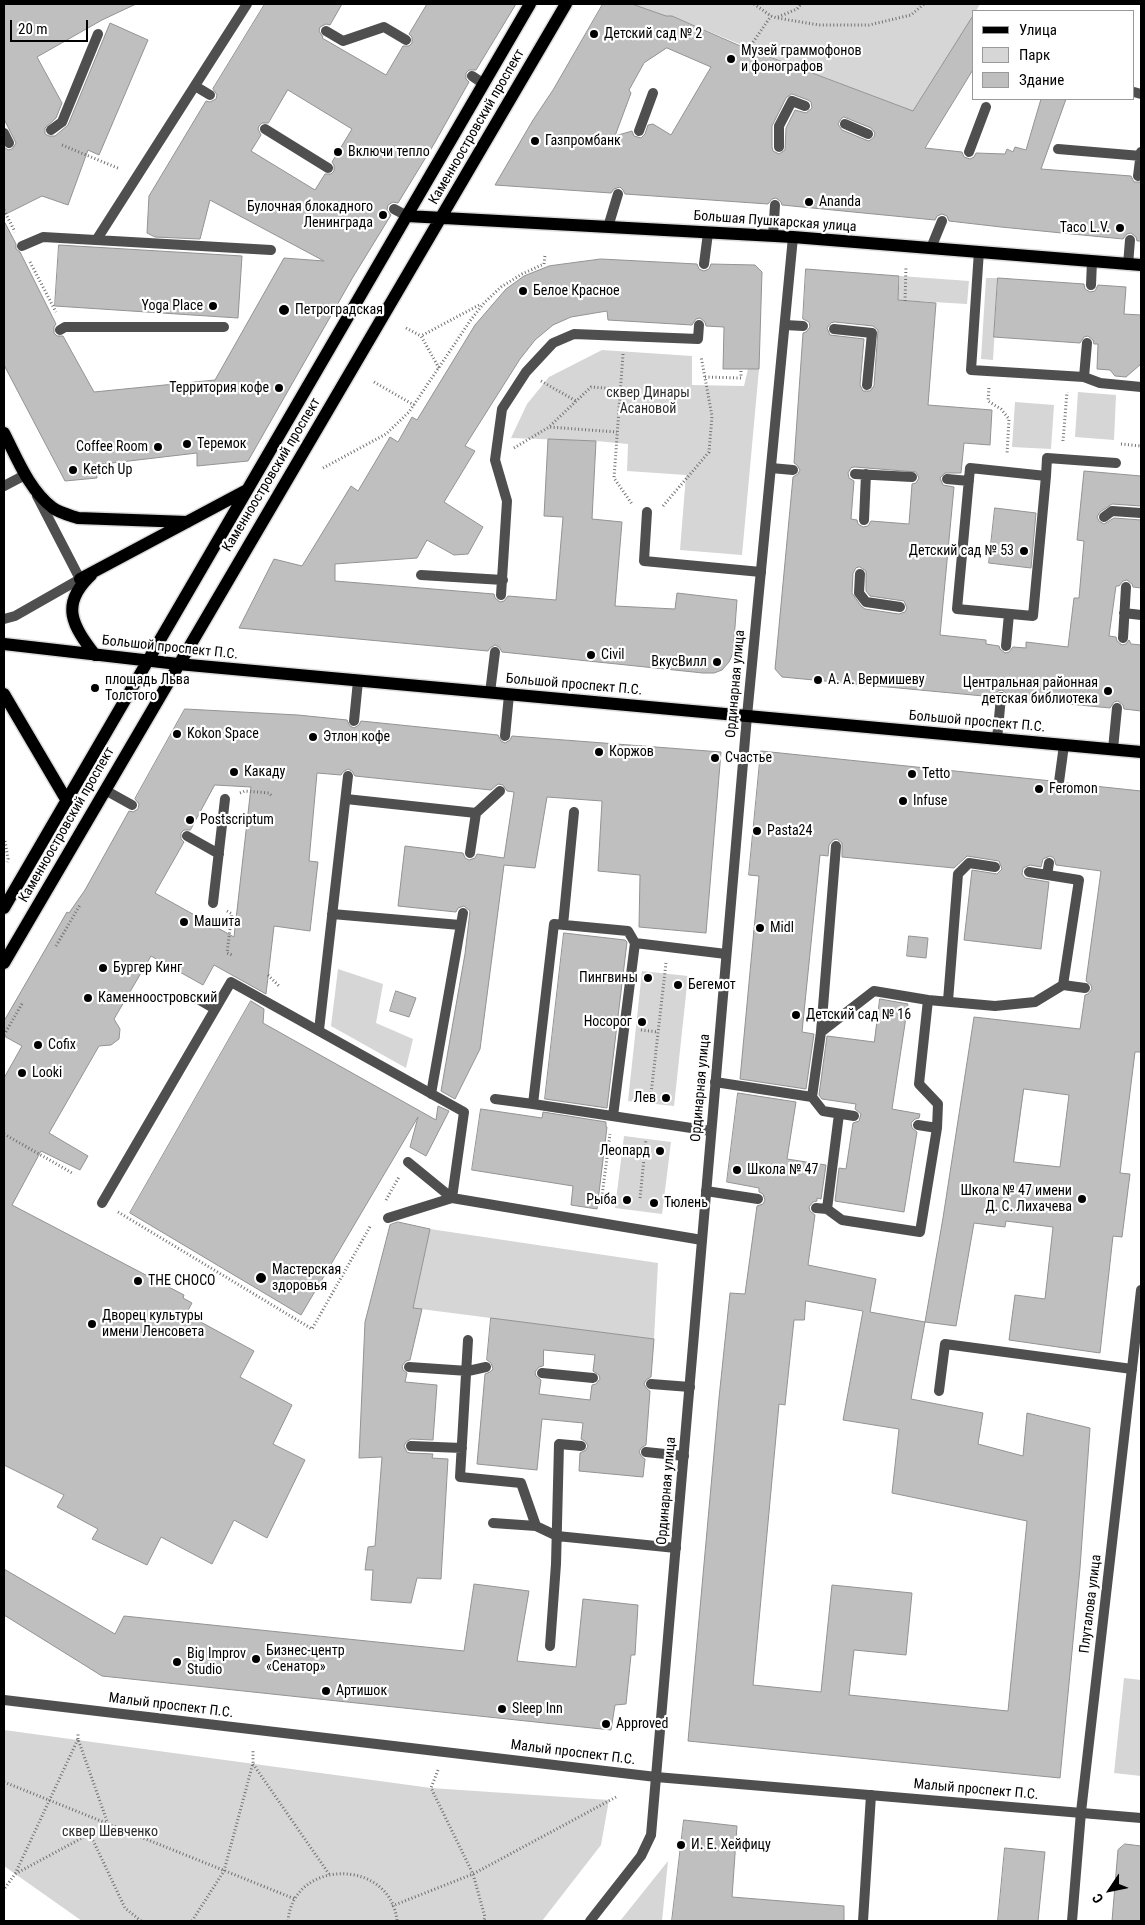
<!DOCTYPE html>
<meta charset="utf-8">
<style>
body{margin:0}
#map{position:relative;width:1145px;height:1925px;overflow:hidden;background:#fff;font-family:"Roboto Condensed",sans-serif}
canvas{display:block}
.frame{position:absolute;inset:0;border:5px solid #000;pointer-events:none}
.legend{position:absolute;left:972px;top:10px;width:162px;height:90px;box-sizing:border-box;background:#fff;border:1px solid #999;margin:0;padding:6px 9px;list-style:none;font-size:15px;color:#000}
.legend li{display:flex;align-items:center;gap:10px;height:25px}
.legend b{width:25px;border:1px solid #999}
.north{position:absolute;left:1085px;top:1865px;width:50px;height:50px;-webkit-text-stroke:4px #fff;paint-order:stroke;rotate:236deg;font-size:14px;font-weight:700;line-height:20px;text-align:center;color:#000}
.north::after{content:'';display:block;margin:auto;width:18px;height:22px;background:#000;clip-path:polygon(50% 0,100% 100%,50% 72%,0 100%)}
.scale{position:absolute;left:10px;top:20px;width:78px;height:22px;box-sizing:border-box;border:2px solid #000;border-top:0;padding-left:6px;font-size:15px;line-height:18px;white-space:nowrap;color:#000;-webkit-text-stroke:4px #fff;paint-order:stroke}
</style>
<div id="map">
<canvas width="1145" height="1925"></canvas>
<div class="frame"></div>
<ul class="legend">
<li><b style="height:6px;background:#000"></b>Улица</li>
<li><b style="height:14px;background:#d6d6d6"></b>Парк</li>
<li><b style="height:14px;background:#bfbfbf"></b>Здание</li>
</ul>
<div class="north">С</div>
<div class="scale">20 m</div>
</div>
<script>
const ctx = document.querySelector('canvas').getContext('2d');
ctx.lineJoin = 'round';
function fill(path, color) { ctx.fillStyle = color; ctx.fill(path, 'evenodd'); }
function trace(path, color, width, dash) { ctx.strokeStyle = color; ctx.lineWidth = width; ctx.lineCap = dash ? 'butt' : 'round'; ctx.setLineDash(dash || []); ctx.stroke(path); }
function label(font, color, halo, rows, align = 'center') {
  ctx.font = font + ' "Roboto Condensed",sans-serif'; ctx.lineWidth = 4.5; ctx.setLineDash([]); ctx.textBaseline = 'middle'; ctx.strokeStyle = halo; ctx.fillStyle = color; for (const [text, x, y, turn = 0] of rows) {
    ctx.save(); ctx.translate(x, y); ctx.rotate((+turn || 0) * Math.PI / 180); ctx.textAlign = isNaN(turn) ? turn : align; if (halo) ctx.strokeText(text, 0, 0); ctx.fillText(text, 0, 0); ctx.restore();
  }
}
const green = new Path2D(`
 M632,4H980L976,11H974V14L913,111L761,53L672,16H666Z
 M900,276L969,281L967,304L898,300Z
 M986,278H998L993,360L981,359Z
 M602,350L692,356V385L744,386L748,369H759L742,555L680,550L686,475L627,471L628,444L596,441L511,438L527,404L549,377Z
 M1078,392L1116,395L1114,440L1075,437Z
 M1015,402L1054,405L1051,449L1012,447Z
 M338,969L383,984L376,1023L413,1039L406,1068L331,1026Z
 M642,971L688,976L674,1106L628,1101Z
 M624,1136L671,1142L662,1214L615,1208Z
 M430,1229L658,1263L654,1339L413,1308Z
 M1124,1678L1141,1680V1776L1114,1773Z
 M4,1730L431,1788L609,1800L601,1845L542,1921H82L4,1866Z
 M668,1861L662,1921H620Z`);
const building = new Path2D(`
 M4,4H136L102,20L37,57L62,103L56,118L45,128V134L49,136H55L68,125L110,23L148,40L99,155L88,150L68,205L42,196L4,215V147L8,150L12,149L16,143L4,119Z
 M265,4H342L330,25L326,24L320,27L319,31L323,37L322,38L386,75L403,46H409L412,43V37L409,34L427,4H516L476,70H469L466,73V79L469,82L434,144L398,203L393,202L388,205L387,210L391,215L353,277L248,461L197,466V453L95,465L97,478L65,481L4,365V221L16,244V249L20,252L56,324L54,327V333L57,336H63L94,392L215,380L284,258L324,261L210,200L200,239L155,237L147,233L149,196L206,101L210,102L216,99L217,95L213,89ZM288,90L352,129L332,162L334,165V171L331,174H325L315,190L251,151L261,135L258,129L259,126L262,123H268Z
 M603,4H632L666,16H672L738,45L913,111L974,14V68L925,148L962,152L964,157L970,159L974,157L976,153L1005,154L1007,149L1013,152L1015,147L1026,150L1041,99H1066L1041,169L1131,176L1134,182H1141V241H1137L1136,237L1131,233L1127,234L1123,239L1001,227L949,221L947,216L942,214L937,216L935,220L782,205L781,202L776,198L772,199L768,204L625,194L623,190L620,187L614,189L611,193L495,185L533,120L553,90ZM667,48L711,67L671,135L653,124L648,125L645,134L641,138L634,136L632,131L615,136L631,93L629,90L644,63ZM792,94L808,100L811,102L812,108L806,113L795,110L786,128L785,150L779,154L773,151L772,147V126L786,98ZM844,117L871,128L875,133L874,137L869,141L866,140L842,130L838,124L841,119Z
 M59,245L242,256L238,318L55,306Z
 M601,259L697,264L699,269L704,271L709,269L711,264L755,265L762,272L759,369H723L724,327L706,326L705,322L700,318L696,319L692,325L608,320L607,311L571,317L553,325L535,340L520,359L465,446L475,451L444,502L483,527L468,554L454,555L427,540L417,558L335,564V581L494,594L495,598L500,602L504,601L508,596L556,600L563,517L544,516L548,439L596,441L592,519L622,522L615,606L675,609L677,593L737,600L733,653L729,662L722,670L714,673H703L502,652L499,647L495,645L490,648L488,651L239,628L274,559L302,566L351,486L358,491L390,437L398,442L412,417L417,420L475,325L506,289L524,276L549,266Z
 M806,269L899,276L898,300L936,303L928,405L992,410L990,445L964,443L961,473H945L940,478L943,485L954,487L940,635L986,640V644L999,646L1000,649L1005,653L1009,652L1013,647L1026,648V642L1068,647L1074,598H1079L1084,541L1077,540L1084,471L1141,476V506L1112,504L1100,512L1097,517L1099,521L1104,524L1114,518L1141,520V588L1133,587L1132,584L1127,580L1123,581L1119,586H1116L1109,636L1116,637L1117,641L1122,645L1126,644L1129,640L1131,644L1141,645V711L1124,709L1123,705L1118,701L1114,702L1110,708L1008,698L1007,694L1002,690L998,691L994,697L782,677L775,669L793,477L798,474L800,470L797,465L794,463L803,333L806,332L810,327L809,322L803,319ZM835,322L873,326L878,330L874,386L870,391H863L860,385L864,339L830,335L827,328L831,323ZM855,467L916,472L919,478L916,483L912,484L909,524L871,521L868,526L863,527L858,524L857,520L851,519L854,481L849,478L848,473L851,468ZM860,567L866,571V591L870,596L904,601L907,608L905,612L899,614L865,609L861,606L852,593L853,573L856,568Z
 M998,278L1084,284L1085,289L1090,292L1095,291L1098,285L1126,287L1124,314L1141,315V364L1126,377L1115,376L1110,370L1097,369L1098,344H1094L1093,340L1088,336L1084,337L1080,343L994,337Z
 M995,508L1036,513L1031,568L989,563Z
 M185,709L298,715L347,720L350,726L354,728L359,725L361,721L498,735L501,741L505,743L510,740L512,736L721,752L706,933L639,927L640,875L598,871L602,801L547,797L535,868L504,865L480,1049L455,1099L441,1091L465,954L470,911L464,906L458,908L456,912L398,906L405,846L463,853L465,858L469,860L475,858L477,854L504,858L514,792L507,791L503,785L498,784L491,790L355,776L352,771L348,769L343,772L341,775L317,773L309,861L318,862L310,931L274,926L266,994L214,965L203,985L151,956L114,1019L120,1029L119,1039L111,1045L99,1046L49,1133L88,1156L80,1170L41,1151L12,1205L184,1295L183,1298L192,1303L186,1314L254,1351L240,1377L292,1405L273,1444L305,1460L267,1538L234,1520L212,1564L161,1537L147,1565L92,1539L98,1529L57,1507L64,1495L4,1465V1078L22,1046L4,1036V1021L67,912L69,913L85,890L129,811L133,812L138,809L139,804L135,799ZM215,785L251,787L234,937L155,893L184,842L181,839V833L184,830H190Z
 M761,751L1052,781L1054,787L1059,789L1064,787L1066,783L1141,791V1052H1135L1120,1173L1130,1174L1122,1237L1113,1236L1100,1353L1009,1340L1015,1295L1045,1299L1053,1227L1006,1221L1005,1227L974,1223L956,1326L925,1322L943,1218L974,1017L1080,1029L1085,995L1088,994L1092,989L1091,985L1086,981L1101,871L1056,865L1054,858L1050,856L1043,859L1041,867L1030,865L1023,868L1022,874L1025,878L1049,882L1041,949L964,940L972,870L997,874L1002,869L999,861L967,856L954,868L842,857V843L837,839L833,840L829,845L828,856L820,855L802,1032L814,1034L806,1089L740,1079L759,876L749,875ZM1024,1089L1069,1095L1060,1167L1014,1162Z
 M564,933L625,940L627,942L607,1108L545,1099Z
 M909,936L928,938L926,958L907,956Z
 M396,991L416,998L409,1017L390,1011Z
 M880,999L908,1004L892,1109L920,1114L919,1118L915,1119L911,1123L912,1128L917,1132L904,1212L835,1201L839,1168L846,1169L853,1123L859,1121L861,1114L855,1109L856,1104L822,1099L819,1095L827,1036L874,1042Z
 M251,1001L264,1009L263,1023L436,1120L438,1106L449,1111L426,1156L410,1147L418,1117L301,1315L130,1213Z
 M738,1093L796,1102L787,1159L826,1165L821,1199L817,1198V1201L813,1202L809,1207L810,1211L815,1215L808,1265L876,1279L870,1312L925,1322L911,1399L983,1413L978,1444L1023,1456L1027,1413L1090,1428L1080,1568L1060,1778L688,1741L719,1398L730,1293L745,1294L757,1206L763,1204L765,1200L763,1194L759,1192V1188L727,1182ZM806,1301L863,1311L843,1420L899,1429L892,1493L1027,1521L1008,1711L849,1695L854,1650L906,1655L912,1593L832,1585L821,1692L753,1685L779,1404L785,1405L794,1320H804Z
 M481,1109L542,1118L543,1112L606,1122V1127H607L597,1209L571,1205L573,1186L472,1170Z
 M398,1222L430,1229L413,1308L422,1309L410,1360L406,1361L402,1366L403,1370L407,1373L405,1382L437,1385L433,1440L411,1439L406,1442L404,1446L407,1452L410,1453L433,1454L432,1458L448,1459L441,1579L417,1578L411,1603L371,1600L373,1570H365L368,1547L375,1546L382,1457L359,1458L365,1322L390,1225Z
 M491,1318L654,1339L651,1377L646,1380L644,1384L647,1389L650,1391L646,1445L641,1448L639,1452L642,1457L645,1459L643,1477L579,1471L580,1453L586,1450L588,1446L585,1441L581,1439L583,1423L542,1419L537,1470L477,1464L485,1374L490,1372L493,1369L491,1363L487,1360ZM544,1350L595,1355L593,1371L599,1375L600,1379L596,1384L592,1385L590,1400L539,1394L541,1380L536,1376L535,1372L539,1367L543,1366Z
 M4,1569L115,1634L124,1616L464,1651L474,1584L529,1591L517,1661L576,1667L583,1599L628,1604L638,1605L635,1655H631L626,1704L615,1705L611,1730L102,1676L4,1615Z
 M684,1820L737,1826L732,1897L844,1906V1921H672Z
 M1125,1844L1141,1846V1921H1112L1118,1850Z
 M1005,1848L1045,1852L1038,1921H998Z`);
const path = new Path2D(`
 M754,4L771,16L777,18L819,25H869L911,15L924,4
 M778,17L797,9L801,4
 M749,48L771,16
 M62,145L120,169
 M4,210L15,232
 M30,262L56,312
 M905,301L906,266
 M406,328L421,336
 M623,354L614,478L632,504
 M439,368L421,336L481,304
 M705,377L741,378V369
 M541,381L576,401
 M374,382L414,405
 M989,388L988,401L1001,409L1009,419L1007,454
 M550,426L591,387L620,389
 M1063,441L1067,392
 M1121,444L1141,446
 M514,448L549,427L617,432
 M323,468L386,434L409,412L470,321L484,303L501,287L522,274L544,264L545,255
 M663,506L709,452L712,416L701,356
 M240,793L245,791L269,793L272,796
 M5,841L8,859L7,862
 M227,911L232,914L227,953L232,955
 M56,946L80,905
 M268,975L280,987
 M641,1030L658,1032
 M4,1035L23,1002
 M650,1103L666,963
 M4,1134L74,1174
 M640,1198L646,1139
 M386,1200L399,1177
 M601,1204L610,1134
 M118,1212L312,1329L371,1225
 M78,1739V1733
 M253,1764L329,1874
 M438,1770L431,1788L473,1874L485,1917L484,1921
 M4,1782L295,1899
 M90,1834L125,1908L141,1921
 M5,1888L15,1874L78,1739L108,1824L15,1874
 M392,1906L473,1874L618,1796
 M192,1921L224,1871L253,1763V1751
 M288,1921C293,1858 391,1858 397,1921`);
const service = new Path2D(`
 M326,31L343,41L384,27L406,40
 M472,76L484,84
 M195,86L210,95
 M1134,92L1141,94
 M845,124L868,134
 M265,129L328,168
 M51,130L62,122L98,34
 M639,131L653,93
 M4,133L9,143
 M779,147V126L792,101L805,106
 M1058,149L1141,156
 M969,152L986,107
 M1138,176L1141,152
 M394,209L407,216
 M608,227L618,194
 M773,236L775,205
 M97,239L247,4
 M22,246L43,237L271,250
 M931,248L942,221
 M979,251L971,370L1084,377L1100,383L1141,387
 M704,264L708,233
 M1128,265L1130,240
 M1091,285L1092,261
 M785,325L803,326
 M834,329L872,333L867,385
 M60,330L65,327H224
 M1084,377L1087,343
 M771,468L793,470
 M970,468L1046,476L1033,616L957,609Z
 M855,474L912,477
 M1046,476L1047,458L1116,463
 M947,479L969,481
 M4,486L25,475L29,481
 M37,496L80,579
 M647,512L644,561L761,572
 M1104,517L1112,511L1141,513
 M864,520L866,474
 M860,574L859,593L866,602L900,607
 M421,575L503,580
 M501,595L507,501L495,460L502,409L526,372L553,343L574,334L698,339L699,325
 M1124,613L1141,615
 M1123,638L1126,587
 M1006,646L1009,614
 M490,693L495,652
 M354,721L358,681
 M505,736L509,695
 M997,739L1001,697
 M1113,749L1117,708
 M1059,782L1064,745
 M105,790L132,805
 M346,799L476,813
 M187,836L219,854
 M470,853L476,813L500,791
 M1029,872L1079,880L1063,985L1085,988
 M1047,875L1049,863
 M213,903L225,799
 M332,914L460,925
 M563,925L574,812
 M196,998L215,1009
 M948,1001L958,874L969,863L995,867
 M319,1030L348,776
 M821,1032L874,991L928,1000
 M715,1082L812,1097L823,1111L854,1116
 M431,1094L463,913
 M812,1097L821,1032L836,846
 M495,1099L533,1104
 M613,1116L635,943
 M937,1128L938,1104L919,1084L928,1000L995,1006L1035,1002L1063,985
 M711,1131L533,1104L554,924L628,931L635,943L726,954
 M706,1191L758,1199
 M102,1203L231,982L464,1112L452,1198L702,1240
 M816,1208L827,1209L839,1114
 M827,1209L842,1220L920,1232L937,1128L918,1125
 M388,1218L452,1198L408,1162
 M468,1340L460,1477L521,1483L536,1526
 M409,1367L468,1371L486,1367
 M542,1373L593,1378
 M651,1384L690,1387
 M939,1391L945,1344L1132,1369
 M411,1446L462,1448
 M646,1452L684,1456
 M493,1523L536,1526L557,1536L676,1548
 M550,1646L556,1564L559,1444L581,1446`);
const minor = new Path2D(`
 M4,619L15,616L80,579
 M863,1921L871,1795
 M1072,1921L1081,1812L1141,1290`);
const tertiary = new Path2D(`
 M4,1700L656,1777L1141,1818
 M590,1921L641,1856L651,1835L747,716L793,237`);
const primary = new Path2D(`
 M407,216L793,237L1141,265
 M4,433C17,458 29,490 53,508C60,513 69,515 78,518L187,522
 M91,575C59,605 73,626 95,655
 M80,579L245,491
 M4,644L178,664L1141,752
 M4,694L67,801
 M4,908L530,4
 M4,963L566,4`);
const markers = [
 [594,34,5,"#000"],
 [731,59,5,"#000"],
 [535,141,5,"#000"],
 [338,152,5,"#000"],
 [809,202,5,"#000"],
 [383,215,5,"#000"],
 [1120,228,5,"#000"],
 [523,291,5,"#000"],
 [213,306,5,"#000"],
 [284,310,6,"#000"],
 [279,388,5,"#000"],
 [187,444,5,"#000"],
 [158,447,5,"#000"],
 [73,470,5,"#000"],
 [1024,551,5,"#000"],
 [591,655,5,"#000"],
 [717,662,5,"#000"],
 [818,680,5,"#000"],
 [95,688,5,"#000"],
 [1108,691,5,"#000"],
 [177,734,5,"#000"],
 [313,737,5,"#000"],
 [599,752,5,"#000"],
 [715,758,5,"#000"],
 [234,772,5,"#000"],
 [912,774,5,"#000"],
 [1039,789,5,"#000"],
 [903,801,5,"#000"],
 [190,820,5,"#000"],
 [757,831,5,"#000"],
 [184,922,5,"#000"],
 [760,928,5,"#000"],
 [103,968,5,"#000"],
 [648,978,5,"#000"],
 [678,985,5,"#000"],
 [88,998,5,"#000"],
 [796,1015,5,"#000"],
 [642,1022,5,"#000"],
 [38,1045,5,"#000"],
 [22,1073,5,"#000"],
 [666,1098,5,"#000"],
 [660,1151,5,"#000"],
 [737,1170,5,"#000"],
 [1082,1199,5,"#000"],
 [627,1200,5,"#000"],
 [654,1203,5,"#000"],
 [261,1278,6,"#000"],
 [138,1281,5,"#000"],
 [92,1324,5,"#000"],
 [256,1659,5,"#000"],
 [177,1662,5,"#000"],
 [326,1691,5,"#000"],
 [502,1709,5,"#000"],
 [606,1724,5,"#000"],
 [681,1845,5,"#000"]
];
const poiNames = [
 ["Детский сад № 2",604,34],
 ["Музей граммофонов",741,51],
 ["и фонографов",741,67],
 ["Газпромбанк",545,141],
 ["Включи тепло",348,152],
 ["Ananda",819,202],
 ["Булочная блокадного",373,207,"right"],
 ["Ленинграда",373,223,"right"],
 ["Taco L.V.",1110,228,"right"],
 ["Белое Красное",533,291],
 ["Yoga Place",203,306,"right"],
 ["Петроградская",295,310],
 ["Территория кофе",269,388,"right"],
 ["Теремок",197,444],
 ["Coffee Room",148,447,"right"],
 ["Ketch Up",83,470],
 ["Детский сад № 53",1014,551,"right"],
 ["Civil",601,655],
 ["ВкусВилл",707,662,"right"],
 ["площадь Льва",105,680],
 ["Толстого",105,696],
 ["А. А. Вермишеву",828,680],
 ["Центральная районная",1098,683,"right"],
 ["детская библиотека",1098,699,"right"],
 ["Kokon Space",187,734],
 ["Этлон кофе",323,737],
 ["Коржов",609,752],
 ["Счастье",725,758],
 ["Какаду",244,772],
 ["Tetto",922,774],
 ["Feromon",1049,789],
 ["Infuse",913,801],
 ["Postscriptum",200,820],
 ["Pasta24",767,831],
 ["Машита",194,922],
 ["Midl",770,928],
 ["Бургер Кинг",113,968],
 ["Пингвины",638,978,"right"],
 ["Бегемот",688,985],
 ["Каменноостровский",98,998],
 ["Детский сад № 16",806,1015],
 ["Носорог",632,1022,"right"],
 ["Cofix",48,1045],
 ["Looki",32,1073],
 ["Лев",656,1098,"right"],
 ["Леопард",650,1151,"right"],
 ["Школа № 47",747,1170],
 ["Школа № 47 имени",1072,1191,"right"],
 ["Д. С. Лихачева",1072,1207,"right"],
 ["Рыба",617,1200,"right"],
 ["Тюлень",664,1203],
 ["Мастерская",272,1270],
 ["здоровья",272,1286],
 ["THE CHOCO",148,1281],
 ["Дворец культуры",102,1316],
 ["имени Ленсовета",102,1332],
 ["Бизнес-центр",266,1651],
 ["«Сенатор»",266,1667],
 ["Big Improv",187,1654],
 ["Studio",187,1670],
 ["Артишок",336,1691],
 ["Sleep Inn",512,1709],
 ["Approved",616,1724],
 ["И. Е. Хейфицу",691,1845]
];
const streetNames = [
 ["Каменноостровский проспект",477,127,-60],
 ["Большая Пушкарская улица",775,222,4],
 ["Каменноостровский проспект",272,475,-59],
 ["Большой проспект П.С.",170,648,6],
 ["Ординарная улица",736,684,-85],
 ["Большой проспект П.С.",574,685,5],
 ["Большой проспект П.С.",977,722,5],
 ["Каменноостровский проспект",67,825,-60],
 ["Ординарная улица",701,1088,-85],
 ["Ординарная улица",667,1491,-85],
 ["Плуталова улица",1091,1604,-83],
 ["Малый проспект П.С.",171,1706,7],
 ["Малый проспект П.С.",573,1753,7],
 ["Малый проспект П.С.",976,1790,5]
];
const parkNames = [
 ["сквер Динары",648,393],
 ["Асановой",648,409],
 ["сквер Шевченко",110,1832]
];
fill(green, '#d6d6d6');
fill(building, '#bfbfbf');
trace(building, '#939393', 1);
trace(primary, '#dbdbdb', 15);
trace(path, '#717171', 3, [1, 2.5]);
trace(service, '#4f4f4f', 10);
trace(minor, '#4f4f4f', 10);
trace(tertiary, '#4f4f4f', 10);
trace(primary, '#000', 12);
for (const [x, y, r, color] of markers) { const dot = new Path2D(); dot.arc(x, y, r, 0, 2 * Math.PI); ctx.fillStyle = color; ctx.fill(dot); trace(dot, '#fff', 2); }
label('14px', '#000', '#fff', poiNames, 'left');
label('14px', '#000', '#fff', streetNames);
label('14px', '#2d2d2d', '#fff', parkNames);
</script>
